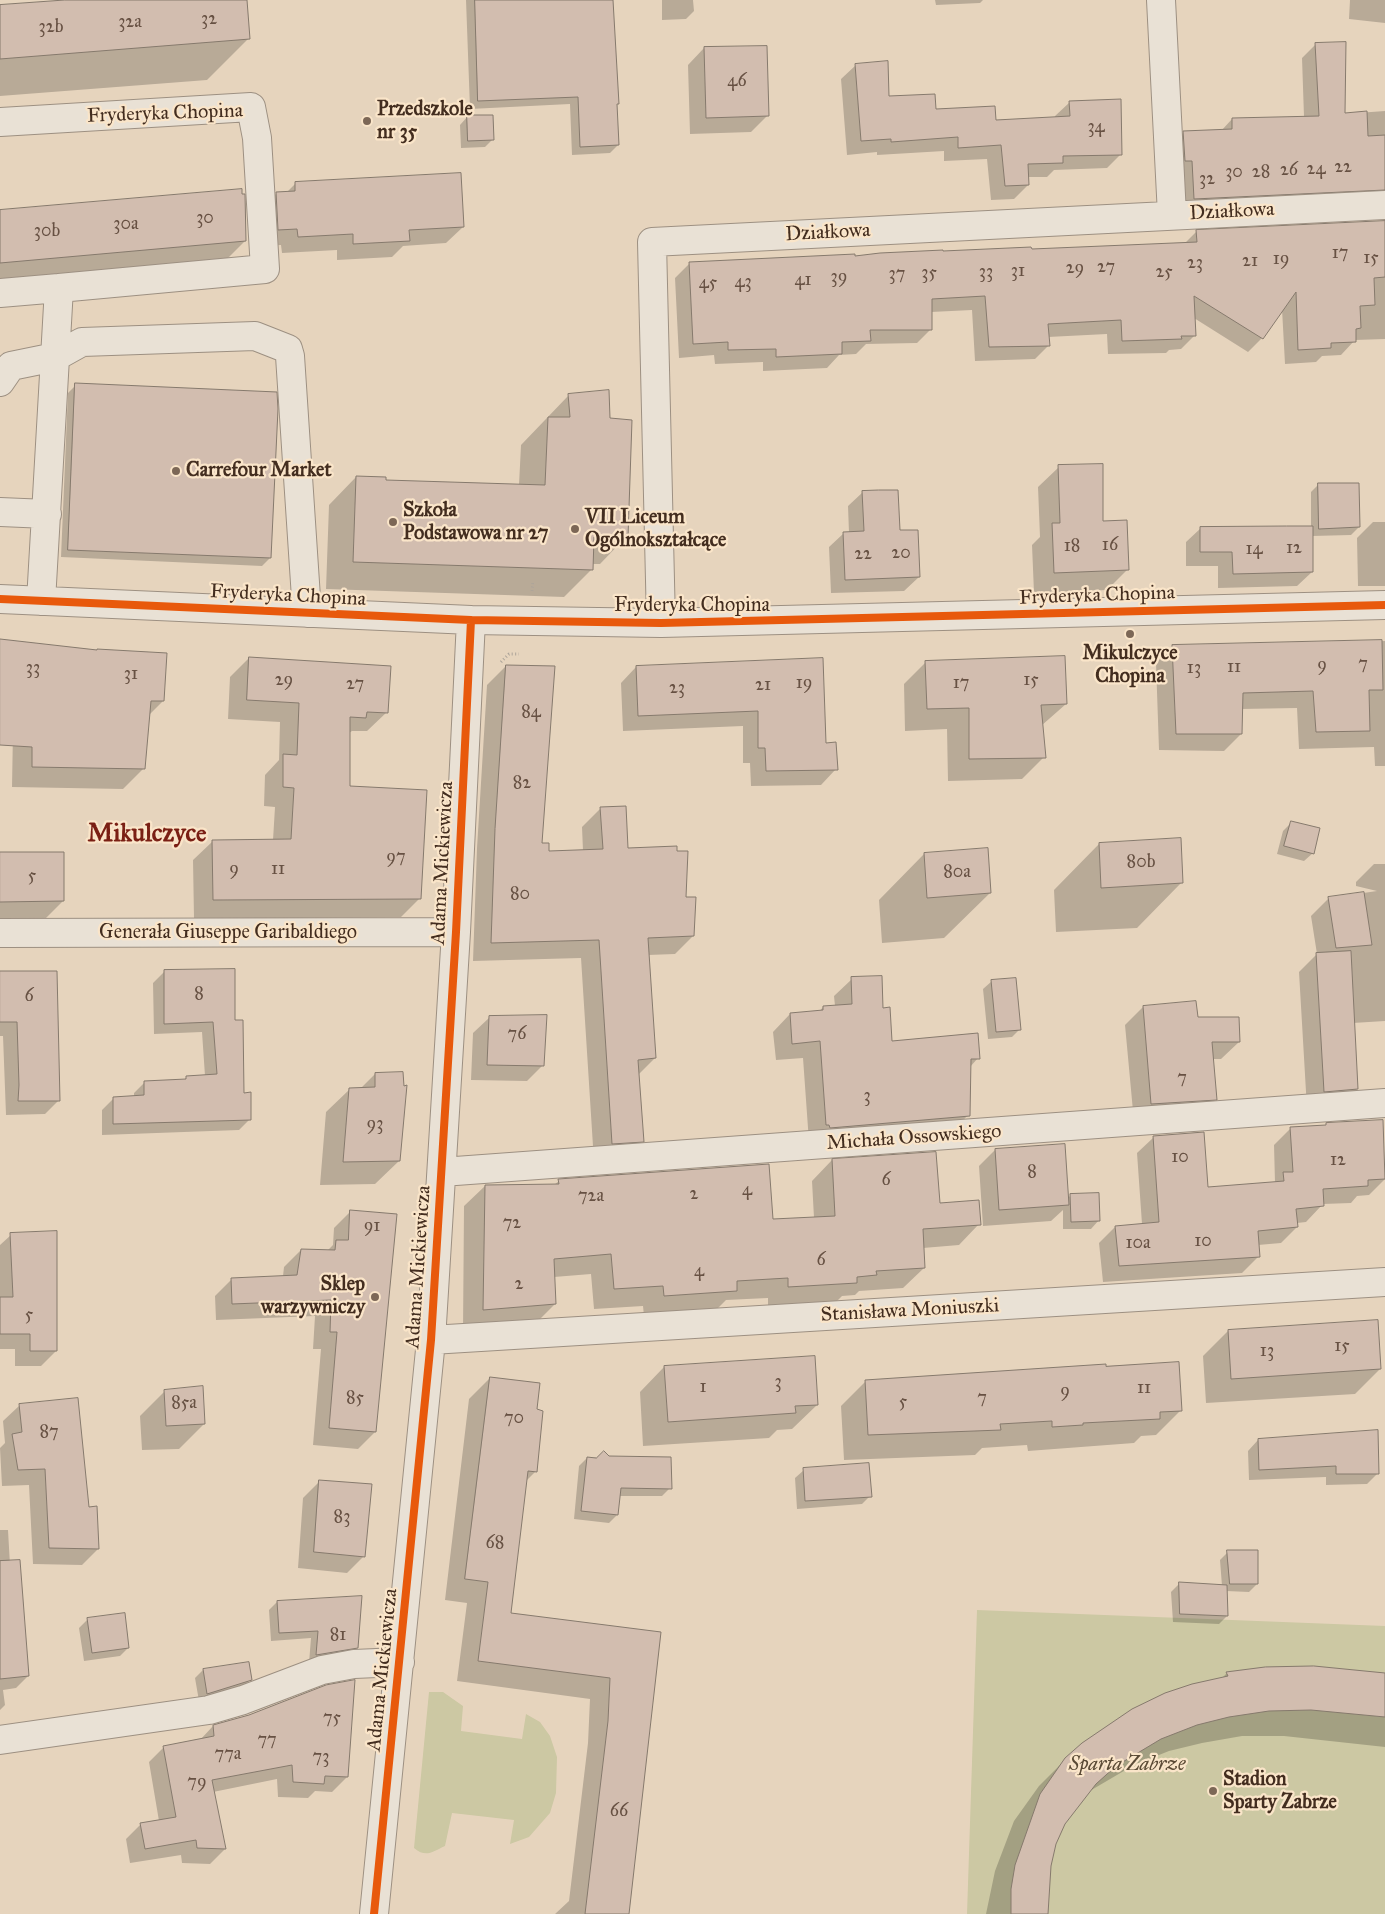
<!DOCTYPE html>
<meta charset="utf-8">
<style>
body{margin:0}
canvas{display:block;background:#e6d4bd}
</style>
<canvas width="1385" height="1914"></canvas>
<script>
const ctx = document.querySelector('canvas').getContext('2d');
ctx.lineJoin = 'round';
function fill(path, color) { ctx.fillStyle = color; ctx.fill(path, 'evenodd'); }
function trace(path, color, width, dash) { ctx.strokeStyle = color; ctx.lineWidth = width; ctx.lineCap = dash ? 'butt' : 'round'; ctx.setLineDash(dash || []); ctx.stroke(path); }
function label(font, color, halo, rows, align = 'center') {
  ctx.font = font + ' "IM FELL Great Primer",serif'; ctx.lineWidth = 4.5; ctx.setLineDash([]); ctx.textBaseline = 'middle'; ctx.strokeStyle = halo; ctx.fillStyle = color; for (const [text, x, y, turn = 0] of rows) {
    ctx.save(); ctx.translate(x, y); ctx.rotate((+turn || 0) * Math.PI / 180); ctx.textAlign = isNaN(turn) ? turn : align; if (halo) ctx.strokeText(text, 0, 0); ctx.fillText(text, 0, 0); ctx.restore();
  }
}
const green = new Path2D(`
 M977,1610L1385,1626V1914H967Z
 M429,1692H443L463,1706L461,1731L522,1739L526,1714L540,1722L550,1736L557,1757L556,1793L550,1813L529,1837L510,1844L514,1820L452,1813L445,1846C432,1852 426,1858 414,1848Z`);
const shadow = new Path2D(`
 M84,0H246L248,39L207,80L0,96V6Z
 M466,0H612L618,145L610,153L572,155L570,104L470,109Z
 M662,0H693L694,11L686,19L662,20Z
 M935,0H983L980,3L936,5Z
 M1350,0H1385V23L1349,19Z
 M1316,44L1343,114L1385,111V213L1181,212L1170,146L1184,132L1221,131L1232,119L1304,117L1302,58Z
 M704,48L768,115L751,132L690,134L688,65Z
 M856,65L888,98L935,110L995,122L1055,118V116L1070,102L1121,154L1107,168L1054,170L1047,177H1028V185L1014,199L991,200L987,159L944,161V151L877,155V152L847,155L841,79Z
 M468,116L493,139L485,147L461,148L460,125Z
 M295,184L463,227L446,243L403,246L392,257L337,260V250L282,253L281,245L262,246L260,210L277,193H286Z
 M0,211L245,241L200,286L0,303Z
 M1385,222V339L1355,340L1341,355L1322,356L1316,362L1285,364L1282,309L1262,338L1248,352L1194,318L1195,335L1181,349L1169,350L1166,353L1108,354L1107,334L1048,337L1049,345L1035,359L975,361L972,310L931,312V329L917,343L866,344L856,354L839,355L827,368L763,371V362L715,364L714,355L679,358L675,278L689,264L1184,244L1197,231Z
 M76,385L270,558L262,566L61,557L68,393Z
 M568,396L609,419L627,536L600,564H591V570L564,597L326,589L329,505L356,477L384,481L519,485L521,445Z
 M1059,467L1127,570L1107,590L1034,593L1032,545L1040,537L1038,487Z
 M1319,484L1359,527L1351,535L1312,536V572L1297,586L1218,588V566H1186V542L1201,528L1311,527V492Z
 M863,492L898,531L919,577L904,591L831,593L829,547L844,533H849L848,506Z
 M1373,522H1385V586H1358L1357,538Z
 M0,641L163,701L148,716L143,769L123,789L12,787L13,730L0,729Z
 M1385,641V766H1375L1374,747L1299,749L1297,708L1241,709V734L1224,751L1159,750L1156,663L1173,646Z
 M249,658L387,712L367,731H352L349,733V787L420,898L401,917L194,919L193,860L213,841L273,840L275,807L264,806L265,775L279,760L280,722L228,719L230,677Z
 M822,659L825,744L836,769L821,785L751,786L750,763H743V726L623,731L621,683L636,667Z
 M926,662L1066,704L1041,726L1044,757L1022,779L948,781L947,729L905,731L904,684Z
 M506,666L540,844L548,852L583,851L582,827L600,809L626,849L676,853L693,936L675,954L648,955L655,1058L638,1075L643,1141L624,1160L594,1162L581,958L473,961L477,848L487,685Z
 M1291,823L1313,853L1304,861L1277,854L1283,831Z
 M1099,844L1182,882L1137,928L1056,932L1054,890Z
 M986,850L990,893L944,938L882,943L879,900L924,854Z
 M0,854L63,901L46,918H0Z
 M1374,864H1385V1021L1353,1023L1357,1089L1339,1107L1307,1109L1299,972L1317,954L1311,916L1329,898L1377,891L1356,886V882Z
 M0,972L59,1100L45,1114L6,1115L3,1036H0Z
 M164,972L234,1022L243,1094L250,1119L239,1130L102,1135V1110L113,1099L134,1097V1093L145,1082L183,1081L186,1078L205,1076L202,1032L154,1034L153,983Z
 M852,979L882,1009L890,1042L978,1058L970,1067L968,1115L951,1133L809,1142L803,1058L776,1060L773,1032L790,1014L819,1012L823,1007L835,1006L834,996Z
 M992,981L1020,1029L1012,1037L988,1039L983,989Z
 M1143,1007L1196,1018L1239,1042L1221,1059H1212L1216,1099L1198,1117L1134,1122L1125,1025Z
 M490,1017L543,1065L527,1081L471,1080L473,1033Z
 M375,1074L399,1161L375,1184L320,1185L326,1112L350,1089L361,1088Z
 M1382,1122L1385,1179L1369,1195L1357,1196L1351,1203L1323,1204L1306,1222L1297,1223V1227L1281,1243L1258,1245V1257L1242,1273L1103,1282L1099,1243L1115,1227L1142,1224L1137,1153L1154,1137L1206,1188L1275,1183L1274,1145L1290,1129L1325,1126L1327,1124Z
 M995,1150L1067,1199L1070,1196L1099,1220L1091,1229H1063V1210L1051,1221L983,1226L979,1166Z
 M832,1160L939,1205L979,1224L959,1245L923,1248L924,1268L903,1288L859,1291L855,1295L842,1296L835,1303L768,1307V1298L726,1300L715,1311L644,1316L643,1306L594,1309L591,1274L554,1277L555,1304L535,1324L463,1330L464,1206L485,1186L554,1185L559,1181L772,1221L814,1218L812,1181Z
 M351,1211L375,1432L358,1449L313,1445L321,1349H313L315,1316L216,1320L215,1296L232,1279L283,1276L284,1267L301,1250L327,1251L333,1245L334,1228Z
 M11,1235L56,1351L41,1366H15V1349H0V1245Z
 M1228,1331L1380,1369L1355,1394L1206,1403L1203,1356Z
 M664,1367L817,1405L792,1429L777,1430L769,1438L643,1446L640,1392Z
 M1104,1368L1181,1410L1156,1435L1141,1436L1134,1443L1028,1451L1027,1445L982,1448L975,1455L844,1460L841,1406L866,1381Z
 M490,1378L535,1410L536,1471L526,1481L510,1614L660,1633L628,1914H555L569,1901L588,1743L590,1699L457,1681L467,1603L445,1600L469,1399Z
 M165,1391L204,1424L179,1449L142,1450L140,1416Z
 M20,1405L88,1508L98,1549L82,1565L33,1564L29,1485L2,1486L0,1448L5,1443L3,1421Z
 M1258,1440L1378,1473L1367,1484L1326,1485V1477L1249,1480L1248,1451Z
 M608,1457L670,1488L662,1496H619L617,1515L609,1523L574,1519L579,1466L587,1458Z
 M804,1470L870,1496L862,1504L797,1509L795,1478Z
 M320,1481L364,1556L347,1573L298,1568L303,1498Z
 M0,1530H8L12,1600L28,1676L16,1688L3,1690L5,1705L0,1710Z
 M1228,1552L1257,1584L1249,1592L1226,1591L1227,1616L1219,1624L1173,1622L1171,1592L1179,1584L1222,1586L1220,1560Z
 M277,1602L357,1648L348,1656L309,1663L311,1638L271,1641L269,1610Z
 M88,1619L128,1648L120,1656L84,1661L79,1628Z
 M248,1663L251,1679L242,1688L199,1701L195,1678L203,1670Z
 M1227,1673L1385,1675V1747L1284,1736H1242L1202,1743L1169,1751L1134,1765L1088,1792L1064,1823L1054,1844L1049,1866L1047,1914H986L995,1871L1014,1821L1039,1786L1066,1759L1221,1679Z
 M213,1726L347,1777L332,1792L315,1791L308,1798L278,1797L277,1779L213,1792L225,1849L210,1864L182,1863L181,1855L130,1863L126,1839L141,1824L159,1821L149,1762L164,1747L200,1740Z`);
const building = new Path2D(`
 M65,0H247L250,39L0,59V5Z
 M475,0H613L619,104H617L619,145L580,147L578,97L478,101Z
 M1346,42L1345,113L1367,111L1368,136L1385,135V190L1194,199L1192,161H1185L1183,131L1232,129V118L1319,116L1315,43Z
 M767,46L769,116L706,118L704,47Z
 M888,61L889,96L935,94L936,109L995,106L996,120L1070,116L1069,101L1121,99L1122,155L1063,156V163L1028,164L1029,185L1005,186L1001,145L958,148V137L891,142V139L861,141L855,64Z
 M467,115H493L494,140L468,141Z
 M461,173L464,227L409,230L410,241L353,244V234L298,237L297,229L278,230L276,192L295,191V182Z
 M242,189V194H245L246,241L0,263V210Z
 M1385,221V277L1374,278L1375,305L1360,306L1361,328L1356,329V342L1331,343V348L1298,350L1296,292L1263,339L1194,296L1196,336H1181L1182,339L1122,341L1121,320L1048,324L1050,346L989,347L985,296L932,299V330H870L871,341L842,342V354L776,357V349L728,350V342L693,344L689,262L855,254V256L880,253L943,250V251L1031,247L1032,249L1197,242L1196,230Z
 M75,383L277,392L278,409L271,558L68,550Z
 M609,390L610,418L632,420L628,537H594L593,570L353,562L356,476L386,477V480L545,485L548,417H570L568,394Z
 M1103,464V521L1127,520L1129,570L1054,573L1052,523H1060L1058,465Z
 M1318,483H1359L1360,527L1319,529Z
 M879,490H898L900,530H918L920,577L845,580L843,532L864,531L862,491Z
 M1287,526H1313V572L1233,574L1232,552H1200V527Z
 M0,639L97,650V649L167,653L164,701H151L145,769L32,767V747L0,745Z
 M1382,640L1383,690H1369L1370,731L1316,732L1313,691L1243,693L1242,734H1176L1172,645Z
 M1065,656L1067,704L1041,705L1046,758L969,759V708L927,709L925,661Z
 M249,657L391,666L388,713L367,712L366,718L350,717V786L427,790L421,899L213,900L212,840L291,839L294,788L283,787V754L297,755L299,703L247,700Z
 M823,658L826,743L836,742L838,770L766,771L765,748H758V711L638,716L636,666Z
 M506,665L555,666L542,843H549V851L603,849L600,807L626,806L628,848L677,846V851H688L686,897H696L694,936L648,938L656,1058L638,1060L644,1142L612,1144L599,940L491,943L495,829Z
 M1291,821L1320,828L1314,854L1284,846Z
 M1181,838L1183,883L1101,888L1099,843Z
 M988,848L991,893L927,898L924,853Z
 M0,852H64V901L0,902Z
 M1364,892L1372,945L1336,948L1328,897Z
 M1351,951L1358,1089L1324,1092L1316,953Z
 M235,969V1020H243L244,1093L251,1092V1120L113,1124V1097L144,1095V1081L186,1079V1076L217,1074L213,1022L164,1024V970Z
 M0,971H57L60,1101H18L19,1085L17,1022H0Z
 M882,976L883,1008L890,1007L892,1041L978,1033L980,1059H971L970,1116L830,1128L829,1125H826L820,1041L792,1044L790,1013L823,1010V1006L852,1004L851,977Z
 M1016,978L1021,1030L996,1032L991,980Z
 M1196,1001L1198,1017H1239L1240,1042H1212L1217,1100L1151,1104L1143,1006Z
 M547,1015L544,1066L487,1065L489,1016Z
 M403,1072L404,1086L407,1085L400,1161L343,1162L349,1088L375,1087V1073Z
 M1383,1120L1385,1179L1368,1180V1186L1323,1189L1324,1206L1296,1209L1298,1227L1258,1231L1260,1257L1119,1266L1115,1226L1159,1222L1153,1136L1204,1132L1208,1187L1284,1181L1283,1172H1293L1290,1127L1326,1125V1123Z
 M1065,1144L1069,1205L999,1210L995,1149Z
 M936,1152L940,1203L979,1200L981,1225L923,1229L925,1268L876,1271L877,1275L857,1277V1283L788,1287V1278L737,1281V1291L664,1296L663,1286L614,1289L611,1254L554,1259L556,1304L483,1310L485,1185L559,1184L558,1179L769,1164L773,1219L835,1216L832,1159Z
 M1099,1193L1100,1221L1071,1222L1070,1194Z
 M350,1210L397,1214L376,1432L329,1428L337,1332H330L331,1300L232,1304L231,1278L297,1275L301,1249L335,1250L336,1240H348Z
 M57,1231V1351H30V1334H0V1297H13L10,1233Z
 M1378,1320L1381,1369L1231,1379L1228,1330Z
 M815,1356L818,1405L795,1406L796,1413L668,1422L664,1366Z
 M1179,1362L1182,1411L1160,1412V1419L1083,1423V1425L1052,1427V1421L1000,1424L1001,1430L868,1435L865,1380L1106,1364V1366Z
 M490,1377L540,1383L537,1409L543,1411L537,1472L528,1471L511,1613L661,1632L629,1914H585L608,1721L610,1678L478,1661L488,1582L465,1579Z
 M203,1386L205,1424L166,1426L164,1390Z
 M78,1398L89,1507L97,1506L99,1549L49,1548L45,1469L18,1470L12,1434L22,1432L19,1404Z
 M1378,1430L1379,1474H1336V1466L1259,1470L1258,1439Z
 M604,1451L609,1456L671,1457L672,1489L621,1488L618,1515L581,1511L587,1457L596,1458Z
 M869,1463L872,1497L805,1501L803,1468Z
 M319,1480L372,1484L365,1557L314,1552Z
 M1227,1550H1258V1584H1230Z
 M20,1560L29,1676L0,1679V1561Z
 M1179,1582L1227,1585L1228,1616L1180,1614Z
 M362,1596L358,1648L316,1655L318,1631L279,1633L277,1601Z
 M125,1613L129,1648L92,1653L87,1618Z
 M249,1662L252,1680L207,1694L203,1669Z
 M1314,1666L1385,1673V1717L1311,1710L1269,1711L1229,1717L1197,1725L1161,1739L1116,1766L1096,1784L1065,1824L1056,1844L1051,1866L1048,1914H1011V1889L1015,1865L1040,1794L1065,1758L1082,1743L1132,1709L1165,1693L1192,1684L1228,1676L1226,1672L1265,1667Z
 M355,1680L348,1777L325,1776L324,1784L293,1782L292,1765L212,1780L226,1849L197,1848L196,1840L145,1849L140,1823L176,1817L163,1746L214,1736L213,1725L249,1715L326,1685Z`);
const path = new Path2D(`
 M532,591L533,581
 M501,662L509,654H519`);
const minor = new Path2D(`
 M1161,0L1172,215
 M0,122L251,107L257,138L265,269L59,288L41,601
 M0,293L59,288
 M0,382L11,366L55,357L82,342L255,336L288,349L290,356L307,613
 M0,512L47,514
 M0,599L471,620L661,623L1385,605
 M661,623L652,242L1385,205
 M0,933L456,932
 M442,1172L1385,1103
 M431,1340L1385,1282
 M0,1740L209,1710L243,1700L322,1670L354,1664L400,1662
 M374,1914L431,1340L456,932L471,620`);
const cycleway = new Path2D(`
 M0,599L471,620L661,623L1385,605
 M374,1914L431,1340L456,932L471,620`);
const markers = [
 [367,121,5,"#7c6756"],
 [176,471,5,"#7c6756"],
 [393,522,5,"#7c6756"],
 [575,529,5,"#7c6756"],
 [1130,634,5,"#7c6756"],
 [375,1297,5,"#7c6756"],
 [1213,1791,5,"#7c6756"]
];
const numberNames = [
 ["32",209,20],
 ["32a",130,23],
 ["32b",51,28],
 ["46",737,82],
 ["34",1096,128],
 ["22",1343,168],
 ["24",1316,170],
 ["26",1289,171],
 ["30",1234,173],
 ["28",1261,173],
 ["32",1207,180],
 ["30",205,219],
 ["30a",126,225],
 ["30b",47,232],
 ["17",1340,254],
 ["15",1371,259],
 ["19",1281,260],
 ["21",1250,262],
 ["23",1195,264],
 ["27",1106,268],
 ["29",1075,269],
 ["31",1018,272],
 ["33",986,273],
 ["25",1164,273],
 ["35",929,274],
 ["37",897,275],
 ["39",839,278],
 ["41",803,281],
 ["43",743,283],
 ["45",708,284],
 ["16",1110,546],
 ["18",1072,547],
 ["12",1294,549],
 ["14",1254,550],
 ["20",901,554],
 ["22",863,555],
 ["7",1363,665],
 ["9",1322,666],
 ["11",1234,668],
 ["33",33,669],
 ["13",1194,669],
 ["31",131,675],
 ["29",284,681],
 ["15",1031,681],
 ["19",804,684],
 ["17",961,684],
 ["27",355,685],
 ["21",763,686],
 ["23",677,689],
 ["84",531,713],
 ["82",522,784],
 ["97",396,858],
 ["80b",1141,863],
 ["9",234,870],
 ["11",278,870],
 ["80a",957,873],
 ["5",32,877],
 ["80",520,895],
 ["8",199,995],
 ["6",29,997],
 ["76",517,1035],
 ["7",1182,1079],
 ["3",867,1097],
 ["93",375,1125],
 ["10",1180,1158],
 ["12",1338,1161],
 ["8",1032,1173],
 ["6",886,1181],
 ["4",747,1191],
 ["2",694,1195],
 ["72a",591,1197],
 ["72",512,1224],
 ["91",372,1227],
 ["10",1203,1242],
 ["10a",1138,1244],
 ["6",821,1261],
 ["4",699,1272],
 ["2",519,1285],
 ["5",29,1316],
 ["15",1342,1347],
 ["13",1267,1352],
 ["3",778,1383],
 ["1",703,1388],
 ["11",1144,1389],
 ["9",1065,1392],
 ["85",355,1399],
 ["7",982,1399],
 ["5",903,1403],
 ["85a",184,1404],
 ["70",514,1419],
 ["87",49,1433],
 ["83",342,1518],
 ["68",495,1544],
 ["81",338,1636],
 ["75",332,1719],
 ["77",267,1741],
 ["77a",228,1755],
 ["73",321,1758],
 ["79",197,1783],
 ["66",619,1812]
];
const poiNames = [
 ["Przedszkole",377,110],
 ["nr 35",377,133],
 ["Carrefour Market",186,471],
 ["Szkoła",403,511],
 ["Podstawowa nr 27",403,534],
 ["VII Liceum",585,518],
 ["Ogólnokształcące",585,541],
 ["Mikulczyce",1130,654,"center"],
 ["Chopina",1130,677,"center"],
 ["Sklep",365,1285,"right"],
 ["warzywniczy",365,1308,"right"],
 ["Stadion",1223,1780],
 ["Sparty Zabrze",1223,1803]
];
const streetNames = [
 ["Fryderyka Chopina",165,114,-2],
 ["Działkowa",1232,212,-3],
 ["Działkowa",828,233,-3],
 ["Fryderyka Chopina",288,596,3],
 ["Fryderyka Chopina",1097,596,-2],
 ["Fryderyka Chopina",692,606],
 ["Adama Mickiewicza",443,863,-87],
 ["Generała Giuseppe Garibaldiego",228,933],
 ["Michała Ossowskiego",914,1138,-4],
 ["Adama Mickiewicza",419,1267,-86],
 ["Stanisława Moniuszki",910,1311,-3],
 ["Adama Mickiewicza",383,1670,-84]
];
const parkNames = [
 ["Sparta Zabrze",1127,1765]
];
const districtNames = [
 ["Mikulczyce",147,835]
];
fill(green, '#ccc8a3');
fill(shadow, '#0003');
fill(building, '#d2bdaf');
trace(building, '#867a6d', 1);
trace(minor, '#9d9082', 30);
trace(path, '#ada499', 3, [1, 2.5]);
trace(minor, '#e9e1d5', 28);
trace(cycleway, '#e8590c', 8);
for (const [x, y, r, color] of markers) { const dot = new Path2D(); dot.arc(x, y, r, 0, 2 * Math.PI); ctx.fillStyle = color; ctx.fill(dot); trace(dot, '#fae5c9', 2); }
label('18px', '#675143', null, numberNames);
label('bold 20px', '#432d1f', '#fae5c9', poiNames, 'left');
label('20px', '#432d1f', '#fae5c9', streetNames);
label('italic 20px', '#5a4a35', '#fae5c9', parkNames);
label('bold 25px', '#7a1f14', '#fae5c9', districtNames);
</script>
